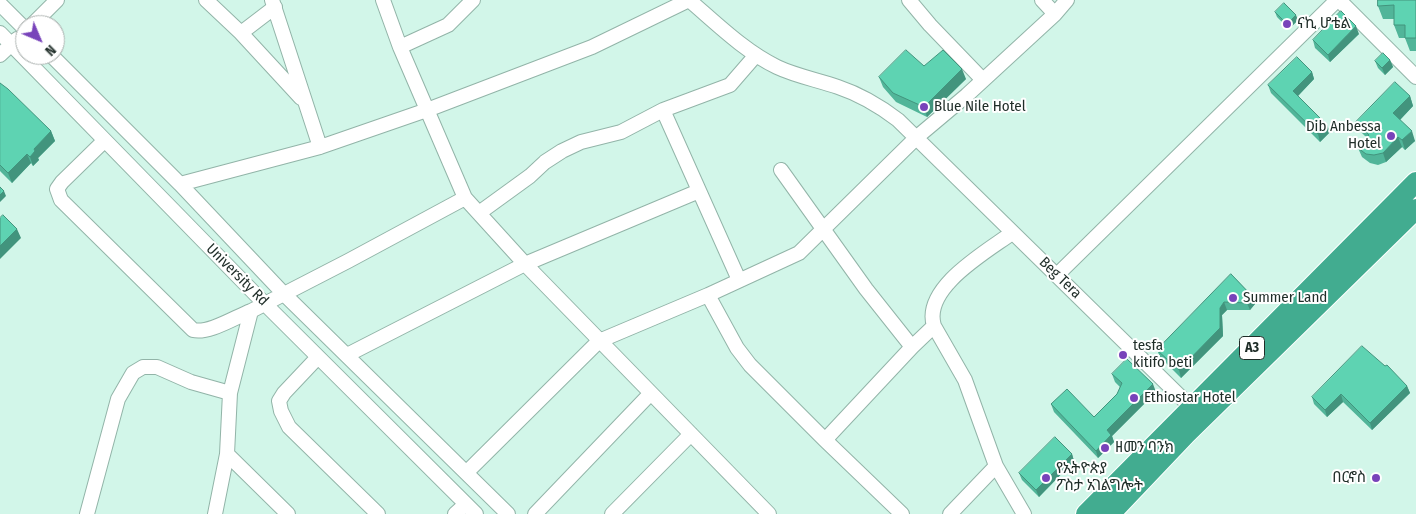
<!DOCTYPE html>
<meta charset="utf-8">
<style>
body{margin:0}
#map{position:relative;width:1416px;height:514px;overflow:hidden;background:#d2f6e9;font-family:"Fira Sans Condensed",sans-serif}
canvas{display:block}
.north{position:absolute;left:15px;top:15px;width:50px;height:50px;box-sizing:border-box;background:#fff;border:1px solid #a5aba9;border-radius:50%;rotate:135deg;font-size:14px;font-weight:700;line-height:20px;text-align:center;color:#1f2d28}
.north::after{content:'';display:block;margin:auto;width:18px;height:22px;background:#7843ba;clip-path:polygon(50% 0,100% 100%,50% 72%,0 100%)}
</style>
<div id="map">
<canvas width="1416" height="514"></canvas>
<div class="north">N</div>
</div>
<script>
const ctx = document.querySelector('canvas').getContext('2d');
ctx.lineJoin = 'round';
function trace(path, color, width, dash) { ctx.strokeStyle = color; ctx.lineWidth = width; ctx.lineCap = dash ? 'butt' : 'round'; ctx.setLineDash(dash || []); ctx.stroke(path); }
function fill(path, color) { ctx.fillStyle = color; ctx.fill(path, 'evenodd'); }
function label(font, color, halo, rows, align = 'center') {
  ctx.font = font + ' "Fira Sans Condensed","Noto Sans Ethiopic",sans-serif'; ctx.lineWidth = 4; ctx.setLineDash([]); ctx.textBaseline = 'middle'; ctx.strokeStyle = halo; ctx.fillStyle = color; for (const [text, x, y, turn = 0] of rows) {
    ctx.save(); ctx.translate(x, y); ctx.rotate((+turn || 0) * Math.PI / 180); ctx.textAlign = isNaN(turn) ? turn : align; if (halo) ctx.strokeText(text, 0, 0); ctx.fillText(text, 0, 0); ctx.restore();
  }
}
const minor = new Path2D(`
 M206,0L241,33L301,98
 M272,0L320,147
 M383,0L400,47L465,198L525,264L769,514
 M689,0C716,23 744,51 777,67C796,76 818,80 838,87C859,94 881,107 898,120L1198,414
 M909,0L930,25L983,80
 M1042,0L1055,14
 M1339,0L1416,77
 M0,4L25,29
 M32,25L57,0
 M0,33L264,303L476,514
 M241,33L275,7
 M400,47L448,25L473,0
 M0,55L17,39
 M51,55L180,184L283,293L508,514
 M663,110L739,280
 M104,141L62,182L57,189L61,200L193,330C209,334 235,317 251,311
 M781,170L866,289L912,347
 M180,184L320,147L427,110L592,47L689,0
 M479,213L530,176L545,162L562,151L581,142L621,132L663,110L730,85L756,55
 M1012,233C986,252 922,288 934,326L965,380L996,466L1024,514
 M1057,275L1337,0
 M708,295L737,348L750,365L825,440L902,514
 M347,355L525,264L699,191
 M318,357L284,393L279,401L281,411L289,427L378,514
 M825,440L912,347L934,326
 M227,454L288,514
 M467,472L599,341L708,295L799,253L917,137L967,95L1055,14L1067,0
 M87,514L118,399L133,373L143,367H157L191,382L230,393
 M215,514L227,454L230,393L251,311L348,261L465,198
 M455,514L466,504
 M535,514L650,394
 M612,514L691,434
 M950,514L996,466`);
const highway = new Path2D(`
 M1086,514L1416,182
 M1110,514L1186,434L1416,209`);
const wall = new Path2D(`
 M1416,0V51H1410L1405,38H1399L1394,25V19H1383L1378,6Z
 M1275,12L1298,20L1289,29L1277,17Z
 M1359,34L1330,62L1315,48L1313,40Z
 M1390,60L1393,67L1385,75L1378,68L1375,61Z
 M924,66L966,79L927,117L896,102L883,87L879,77Z
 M1312,72L1314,79L1298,96L1330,132L1320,142L1271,93L1268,85Z
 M0,83L51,131L55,141L38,158L39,160L33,166L31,163L12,183L0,171Z
 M1410,96L1413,106L1400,120L1415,141L1405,150L1402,147L1386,162L1378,165L1370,163L1362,157L1358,148L1367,138L1360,131L1356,122Z
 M1231,274L1253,297L1255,304L1250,310H1227L1222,315L1223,336L1181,378L1160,357L1157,350Z
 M1112,374L1156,392L1112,436L1114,442L1098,458L1054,412L1051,404L1094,417L1117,394L1120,387L1115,382Z
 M1407,386L1410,393L1372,430L1343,402L1327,417L1314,404L1312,397Z
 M1072,454L1074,461L1039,497L1022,480L1019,473Z`);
const shadedWall = new Path2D(`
 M1296,15L1298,20L1289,29L1287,24Z
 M1356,26L1359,34L1330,62L1328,55Z
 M1390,60L1393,67L1385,75L1382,68Z
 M962,69L966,79L927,117L924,107Z
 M1312,72L1314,79L1296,98L1293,91Z
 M1410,96L1413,106L1397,123L1393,113Z
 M1327,125L1330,132L1320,142L1318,134Z
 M51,131L55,141L38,158L39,160L33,166L30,157L34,149Z
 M1412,131L1415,141L1405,150L1402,140Z
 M1398,137L1402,147L1386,162L1383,153Z
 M27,154L31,163L12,183L8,173Z
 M4,191L6,196L0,202V195Z
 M17,229L21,238L0,259V246Z
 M1253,297L1255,304L1250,310L1247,303Z
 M1224,302L1227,310L1222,315L1223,336L1181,378L1179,370L1220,308Z
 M1153,384L1156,392L1112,436L1114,442L1098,458L1096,451L1107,430Z
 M1407,386L1410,393L1372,430L1370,423Z
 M1341,394L1343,402L1327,417L1325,410Z
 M1072,454L1074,461L1039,497L1036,490Z`);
const building = new Path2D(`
 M1378,0H1416V38H1405V25H1394V5L1378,6Z
 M1284,3L1296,15L1287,24L1275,12Z
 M1341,11L1356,26L1328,55L1313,40Z
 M906,50L924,66L943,50L962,69L924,107L893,93L879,77Z
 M1383,53L1390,60L1382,68L1375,61Z
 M1297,57L1312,72L1293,91L1327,125L1318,134L1268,85Z
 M1395,82L1410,96L1393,113L1412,131L1402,140L1398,137L1383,153L1374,155L1366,154L1358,148L1369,135L1356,122Z
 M0,83L8,89L51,131L34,149L35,151L30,157L27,154L8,173L0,165Z
 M0,187L4,191L0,195Z
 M3,215L17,229L0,246V218Z
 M1231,274L1253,297L1247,303L1224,302L1220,308V328L1179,370L1157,350Z
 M1362,346L1385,366L1387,365L1407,386L1370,423L1341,394L1325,410L1312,397Z
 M1127,359L1153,384L1107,430L1111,435L1096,451L1051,404L1067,389L1094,417L1117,394L1122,383L1112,374Z
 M1055,437L1072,454L1036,490L1019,473Z`);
const markers = [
 [1287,24,5,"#7843ba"],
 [924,107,5,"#7843ba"],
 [1391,136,5,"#7843ba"],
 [1233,298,5,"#7843ba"],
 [1123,355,5,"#7843ba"],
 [1134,398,5,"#7843ba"],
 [1105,448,5,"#7843ba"],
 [1046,478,5,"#7843ba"],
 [1376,478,5,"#7843ba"]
];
const shields = [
 [1252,348,25]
];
const shieldNames = [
 ["A3",1252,348]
];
const poiNames = [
 ["ናኪ ሆቴል",1297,24],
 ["Blue Nile Hotel",934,107],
 ["Dib Anbessa",1381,127,"right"],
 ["Hotel",1381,144,"right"],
 ["Summer Land",1243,298],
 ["tesfa",1133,346],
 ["kitifo beti",1133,363],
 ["Ethiostar Hotel",1144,398],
 ["ዘመን ባንክ",1115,448],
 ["የኢትዮጵያ",1056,469],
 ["ፖስታ አገልግሎት",1056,486],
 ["በርኖስ",1366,478,"right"]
];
const streetNames = [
 ["University Rd",237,275,45],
 ["Beg Tera",1060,278,44]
];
trace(minor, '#92b4a8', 16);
trace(highway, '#fff', 22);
trace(minor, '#fff', 14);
trace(highway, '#42ac90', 20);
fill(wall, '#51b599');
fill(shadedWall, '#42947d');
fill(building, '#5ed3b2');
trace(building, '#42947d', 1);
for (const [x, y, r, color] of markers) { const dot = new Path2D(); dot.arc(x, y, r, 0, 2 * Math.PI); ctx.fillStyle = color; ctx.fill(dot); trace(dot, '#fff', 2); }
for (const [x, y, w] of shields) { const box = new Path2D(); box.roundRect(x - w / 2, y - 11.5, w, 23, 4); ctx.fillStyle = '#fff'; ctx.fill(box); trace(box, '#1f2d28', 1); }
label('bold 14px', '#1f2d28', null, shieldNames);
label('15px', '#1f2d28', '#fff', poiNames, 'left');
label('15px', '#1f2d28', '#fff', streetNames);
</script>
